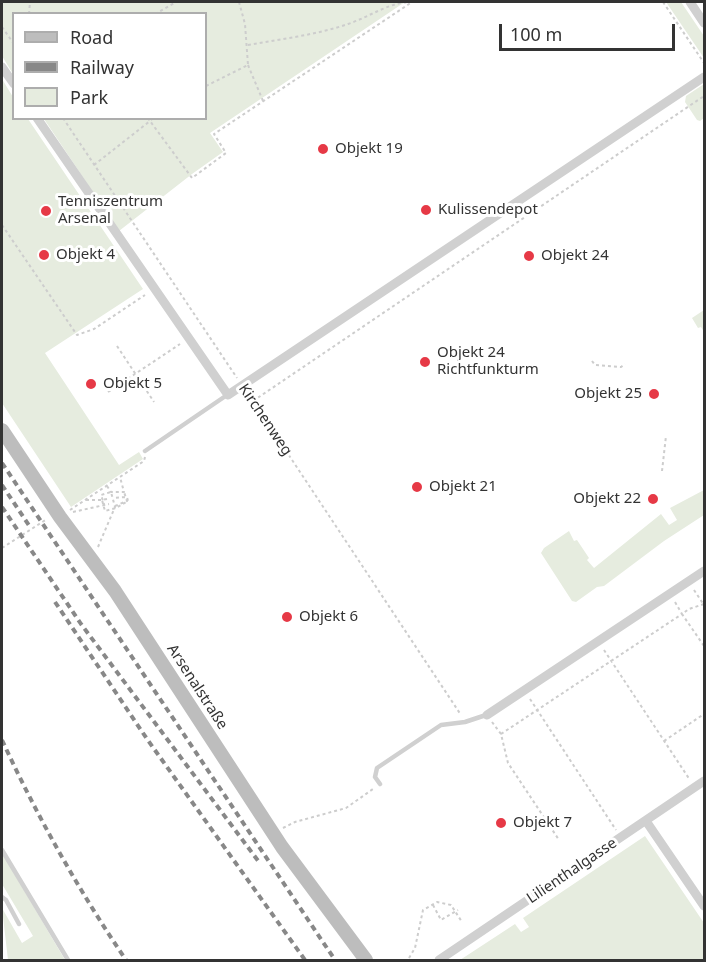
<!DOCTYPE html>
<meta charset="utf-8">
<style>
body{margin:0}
#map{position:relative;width:706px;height:962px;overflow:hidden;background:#fff;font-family:"Noto Sans",sans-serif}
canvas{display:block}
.frame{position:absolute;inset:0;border:3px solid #333;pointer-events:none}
.legend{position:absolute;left:12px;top:12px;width:195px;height:108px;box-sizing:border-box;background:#fff;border:2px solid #adadad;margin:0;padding:8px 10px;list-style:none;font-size:18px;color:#333}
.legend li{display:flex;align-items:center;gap:12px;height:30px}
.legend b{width:30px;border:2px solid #adadad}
.scale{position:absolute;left:499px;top:24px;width:176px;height:27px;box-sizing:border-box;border:3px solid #333;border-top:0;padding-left:8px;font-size:18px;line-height:21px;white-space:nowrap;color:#333;-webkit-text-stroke:4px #fff;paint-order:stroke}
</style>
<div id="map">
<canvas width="706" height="962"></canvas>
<div class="frame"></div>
<ul class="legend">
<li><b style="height:8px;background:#bdbdbd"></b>Road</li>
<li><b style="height:8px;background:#888"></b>Railway</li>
<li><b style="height:16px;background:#e6ecdf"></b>Park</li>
</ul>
<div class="scale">100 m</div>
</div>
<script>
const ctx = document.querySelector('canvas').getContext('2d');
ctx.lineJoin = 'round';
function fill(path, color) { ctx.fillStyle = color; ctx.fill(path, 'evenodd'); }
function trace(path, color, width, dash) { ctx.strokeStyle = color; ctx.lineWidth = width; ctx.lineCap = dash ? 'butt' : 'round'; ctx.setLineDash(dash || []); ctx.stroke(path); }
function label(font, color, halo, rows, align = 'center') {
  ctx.font = font + ' "Noto Sans",sans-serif'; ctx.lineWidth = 6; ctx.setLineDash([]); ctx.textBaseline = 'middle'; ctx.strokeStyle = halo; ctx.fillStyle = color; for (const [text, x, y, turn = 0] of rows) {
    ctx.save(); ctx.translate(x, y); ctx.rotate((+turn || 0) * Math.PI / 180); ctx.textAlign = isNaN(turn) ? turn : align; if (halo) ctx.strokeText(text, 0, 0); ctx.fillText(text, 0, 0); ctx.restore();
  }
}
const green = new Path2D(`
 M2,2H405L210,133L223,152L192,174L119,231L44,119L206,118V14H14L13,74L2,56Z
 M666,2H681L704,36V58Z
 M2,79L13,97L14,118L28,119L143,289L45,353L119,465L139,452L143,459L71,507L2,403Z
 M704,84V118L700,121L697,120L685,102L686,96Z
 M704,310V332L701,327L698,328L692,318Z
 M704,490V515L664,541L604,586L597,587L576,602L572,601L541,553L544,548L569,531L574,541L577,540L589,558L587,560L594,568L661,514L669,525L677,520L670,508Z
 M645,836L704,923V960H460L515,924L521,932L529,927L523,918Z
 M2,853L65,960H8L2,908L22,943L33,936L2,884Z`);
const path = new Path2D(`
 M663,2L704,63
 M29,14L30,2
 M155,14L176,2
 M2,27L14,44
 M248,45C281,39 316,35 348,24C369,17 388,3 409,2
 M248,65L263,101
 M206,86L248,65L245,24L239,2
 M63,118L237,378
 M153,118L150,121L192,178L226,153L214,134L412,2
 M94,165L150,121L148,118
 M2,225L77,335L94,329L145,295
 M117,346L154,402
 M592,361L595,365L621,367L625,364
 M108,392L180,344
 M249,395L461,715
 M253,401L704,96
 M662,471L666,436
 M107,486L111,492H124L120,477
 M107,499L102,500L105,511L116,508L128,501L127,497L113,498
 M86,500H101
 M115,506L127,501L124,492
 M70,510L144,461L145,457
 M73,512L109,504
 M98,547L115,507L111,492L101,495L104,504
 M2,548L47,519
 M694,590L704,605
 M704,604L689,609L682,614L704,646
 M604,650L690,780
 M530,699L616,830
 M492,722L501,734L508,763L559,840
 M501,734L682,614L675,602
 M664,741L704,714
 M283,828L295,822L346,808L373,789
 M433,905L441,920L458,910
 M409,958L415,948L423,910L437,902L451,905L462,922`);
const service = new Path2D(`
 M145,451L227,395
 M380,784L375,777L377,768L441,725L465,722L486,715
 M2,850L68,960
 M2,897L6,900L19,924`);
const minor = new Path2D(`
 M690,2L704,23
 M2,67L14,84
 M37,118L228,395L704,77
 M487,715L704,571
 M646,821L704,906
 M439,960L704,781`);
const secondary = new Path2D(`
 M2,430L60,517L115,591L282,847L366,960`);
const rail = new Path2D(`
 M2,463L335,960
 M2,485L30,527
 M2,507L81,624L259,862
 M55,602L147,739L305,960
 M2,740C37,816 79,891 126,960`);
const markers = [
 [323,149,6,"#e63946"],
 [426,210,6,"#e63946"],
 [46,211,6,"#e63946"],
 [44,255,6,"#e63946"],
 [529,256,6,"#e63946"],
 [425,362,6,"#e63946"],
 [91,384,6,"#e63946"],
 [654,394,6,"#e63946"],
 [417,487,6,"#e63946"],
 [653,499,6,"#e63946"],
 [287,617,6,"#e63946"],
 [501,823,6,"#e63946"]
];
const poiNames = [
 ["Objekt 19",335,149],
 ["Tenniszentrum",58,202],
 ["Arsenal",58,219],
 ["Kulissendepot",438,210],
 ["Objekt 4",56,255],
 ["Objekt 24",541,256],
 ["Objekt 24",437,353],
 ["Richtfunkturm",437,370],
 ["Objekt 5",103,384],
 ["Objekt 25",642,394,"right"],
 ["Objekt 21",429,487],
 ["Objekt 22",641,499,"right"],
 ["Objekt 6",299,617],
 ["Objekt 7",513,823]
];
const streetNames = [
 ["Kirchenweg",265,420,56],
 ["Arsenalstraße",197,687,57],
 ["Lilienthalgasse",572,871,-34]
];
fill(green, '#e6ecdf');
trace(path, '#cdcdcd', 2, [3, 3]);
trace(service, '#d0d0d0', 4.5);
trace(minor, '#d0d0d0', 9);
trace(secondary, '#bdbdbd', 14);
trace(rail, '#888', 4, [6, 4.5]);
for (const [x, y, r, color] of markers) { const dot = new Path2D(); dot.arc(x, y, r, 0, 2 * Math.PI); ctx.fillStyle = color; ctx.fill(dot); trace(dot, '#fff', 2); }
label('15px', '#333', '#fff', poiNames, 'left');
label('15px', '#333', '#fff', streetNames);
</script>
